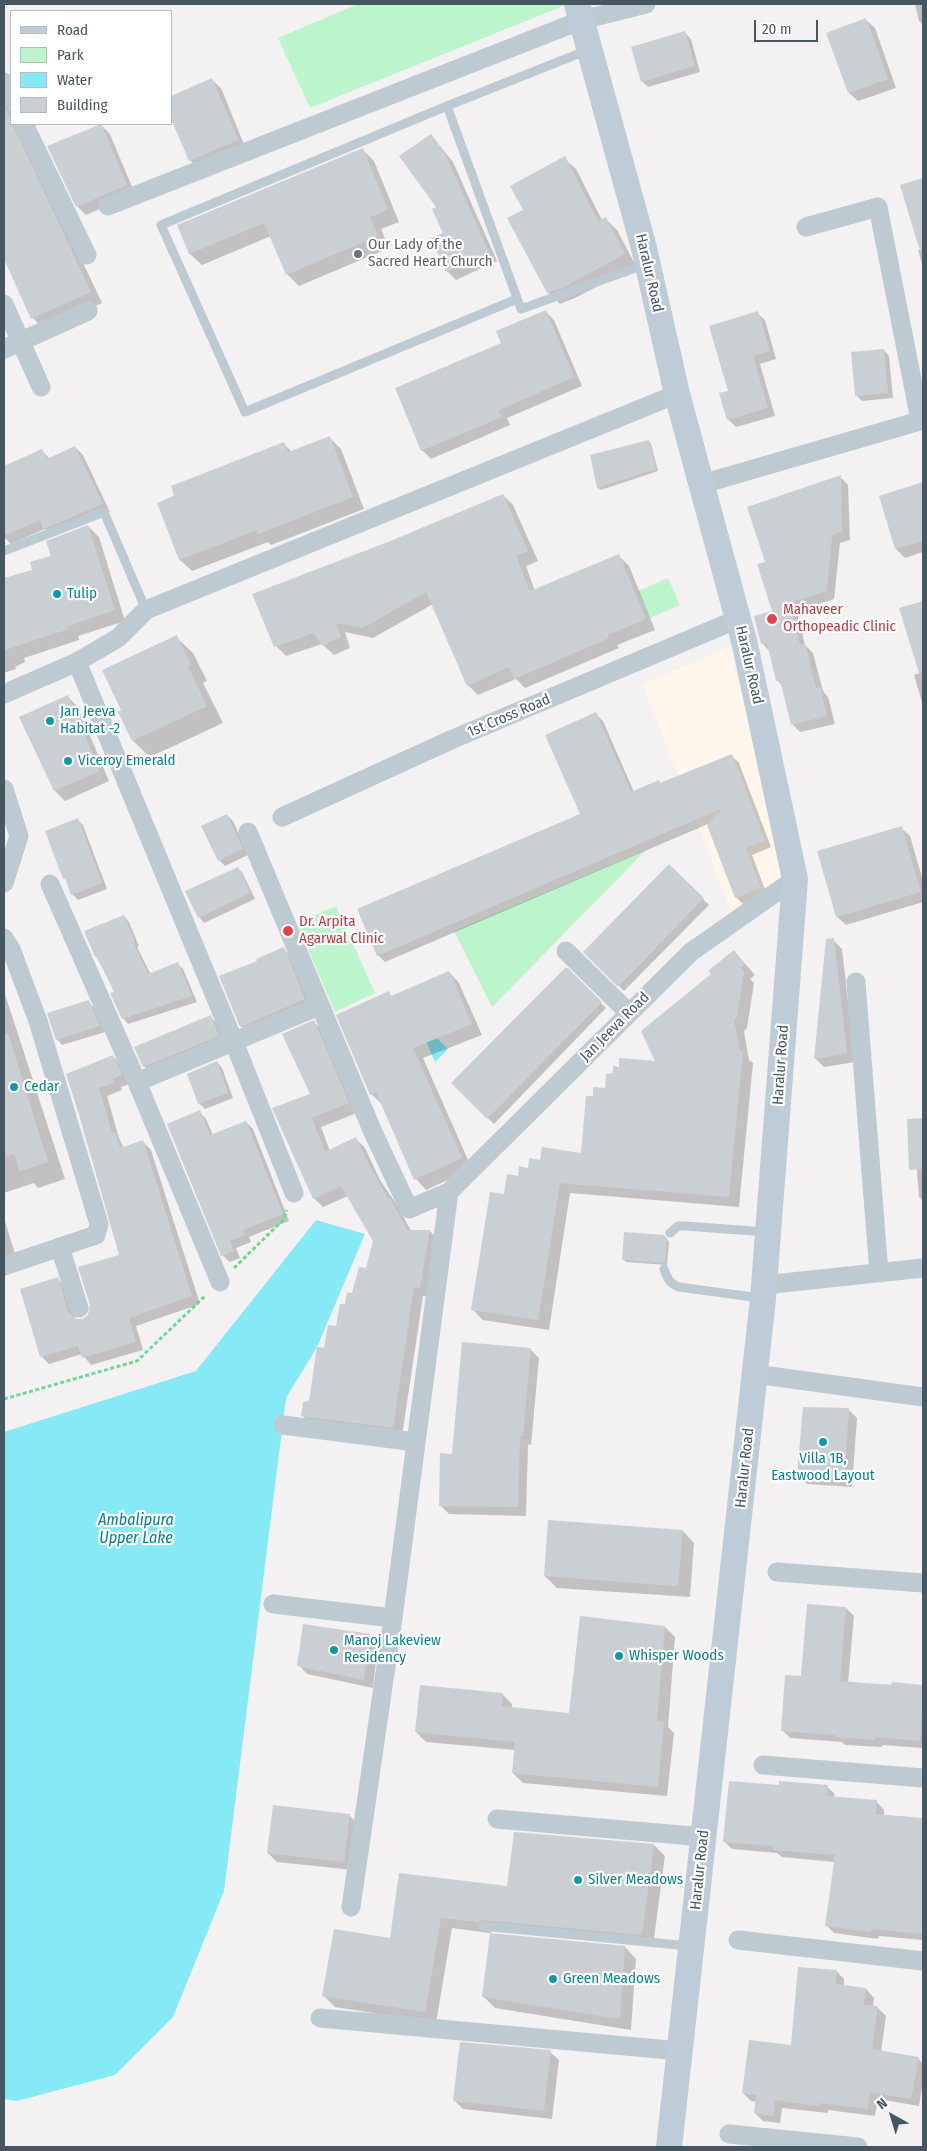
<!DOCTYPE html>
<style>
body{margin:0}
#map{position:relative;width:927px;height:2151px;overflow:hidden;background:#f3f1f1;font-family:"Fira Sans Condensed",sans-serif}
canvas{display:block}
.frame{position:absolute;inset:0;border:5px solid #475761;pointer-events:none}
.legend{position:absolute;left:10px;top:10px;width:162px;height:115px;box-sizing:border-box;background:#fff;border:1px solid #b5bcc0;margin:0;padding:6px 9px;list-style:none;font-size:15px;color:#475761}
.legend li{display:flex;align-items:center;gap:10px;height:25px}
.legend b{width:25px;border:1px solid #b5bcc0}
.north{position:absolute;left:867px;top:2091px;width:50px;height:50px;-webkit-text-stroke:4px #fff;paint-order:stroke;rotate:321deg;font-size:14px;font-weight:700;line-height:20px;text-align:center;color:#475761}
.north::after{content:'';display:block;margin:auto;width:18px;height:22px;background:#475761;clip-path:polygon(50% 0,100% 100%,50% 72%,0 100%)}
.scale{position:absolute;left:754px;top:20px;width:64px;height:22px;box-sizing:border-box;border:2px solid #475761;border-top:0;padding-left:6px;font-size:15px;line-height:18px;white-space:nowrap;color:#475761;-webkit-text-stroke:4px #fff;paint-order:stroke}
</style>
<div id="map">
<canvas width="927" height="2151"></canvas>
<div class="frame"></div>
<ul class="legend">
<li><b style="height:6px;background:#bdccd6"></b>Road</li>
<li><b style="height:14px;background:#bcf4cb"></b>Park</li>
<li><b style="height:14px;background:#85eaf5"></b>Water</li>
<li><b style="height:14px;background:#cacfd4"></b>Building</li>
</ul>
<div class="north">N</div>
<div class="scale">20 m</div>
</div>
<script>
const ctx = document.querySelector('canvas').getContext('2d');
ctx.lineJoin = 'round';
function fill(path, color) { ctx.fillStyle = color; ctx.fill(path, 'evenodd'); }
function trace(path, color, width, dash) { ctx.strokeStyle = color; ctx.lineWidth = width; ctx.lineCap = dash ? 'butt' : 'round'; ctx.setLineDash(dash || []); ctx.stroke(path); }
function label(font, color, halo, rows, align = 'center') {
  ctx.font = font + ' "Fira Sans Condensed",sans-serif'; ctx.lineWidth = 4.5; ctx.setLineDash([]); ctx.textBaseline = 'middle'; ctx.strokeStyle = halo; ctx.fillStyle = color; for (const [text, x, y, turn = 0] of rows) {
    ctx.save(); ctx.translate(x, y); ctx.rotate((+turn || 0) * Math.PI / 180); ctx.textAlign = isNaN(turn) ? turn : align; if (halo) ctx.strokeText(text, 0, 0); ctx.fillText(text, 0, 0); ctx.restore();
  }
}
const commercial = new Path2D(`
 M729,647L790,876L733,915L642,684Z`);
const green = new Path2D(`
 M358,4H562L563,6L310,108L278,38Z
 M668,578L680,605L650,618L638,591Z
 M646,850L492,1007L454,931Z
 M336,906L375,993L335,1012L297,923Z`);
const water = new Path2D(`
 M416,1018L448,1049L435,1062Z
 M316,1220L365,1234L317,1347L286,1398L224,1891L173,2017L115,2075L17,2101L4,2099V1432L196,1371Z`);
const shadow = new Path2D(`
 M915,4H923V25L919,21Z
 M866,20L875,28L896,88L858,101L849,93L828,33Z
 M685,33L691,39L700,72L648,87L642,81Z
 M212,80L221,88L246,149L199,169L190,160Z
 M4,92L11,113V124H18L102,303L44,330L33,318L4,256Z
 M101,125L110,134L135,194L86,215L77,206Z
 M431,135L453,162L497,261L456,280L447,271L444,233L438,208Z
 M362,149L374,161L399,222L381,229L389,248L299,286L287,274L271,236L202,265L190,254L179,226Z
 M564,158L576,169L602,220L606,219L617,230L636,266L575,298L560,304L548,292L525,210Z
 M923,179V268L918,250L921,249L901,186Z
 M545,311L554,320L582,386L507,418L510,425L431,459L422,450L503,344Z
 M757,313L765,320L776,359L760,364L775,416L736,427L728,419Z
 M884,350L889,356L893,398L862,401L856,395Z
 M330,438L341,449L364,509L271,545L268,542L192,571L180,560L159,503L284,444L292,452Z
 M649,441L651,444L658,471L601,490L598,488L592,456Z
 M75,447L83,455L110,512L52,536L45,529L11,544L4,537V467L42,451L50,459Z
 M840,477L848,485L850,540L840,543L834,599L797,611L805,645L813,653L823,691L828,697L835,724L800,732L792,724L783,686L777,680L770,652L762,643L773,612L766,562Z
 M923,483V552L905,558L896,549L880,496Z
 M503,495L513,505L538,561L526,566L535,591L619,556L629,566L655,630L617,645L619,648L525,688L516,679L478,695L468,685L433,604L373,638L345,632L350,648L334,655L322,644L286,656L276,646L389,544Z
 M88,526L99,537L125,621L78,636L79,640L24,658L25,662L15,667L16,669L4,673V580L34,570Z
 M923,602V706L914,675L920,673L901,609Z
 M176,637L193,653L207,681L203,683L223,723L150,757L133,741L120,712Z
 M68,697L78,707L109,781L65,801L55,791Z
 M596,714L603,721L634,792L659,782L661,784L732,756L739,763L771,847L752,855L767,895L743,904L736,897L708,824L385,962L378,955L581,815Z
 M227,815L233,821L248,855L225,866L219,860Z
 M78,820L83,825L107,889L78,900L72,894L68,882L64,878Z
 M901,828L910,836L923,881V902L846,925L837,917Z
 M669,866L709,905L624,991L585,952Z
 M238,868L243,874L255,899L204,923L199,917Z
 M124,916L129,922L139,946L137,947L151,975L177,963L183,969L197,1002L128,1024L123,1018L116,993L96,956Z
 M833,940L842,949L855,1062L824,1067L815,1058Z
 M283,949L289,954L310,1005L247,1032L241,1026L259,961Z
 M734,951L755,975L750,979L754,983L747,1028L744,1031L749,1060L753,1063L739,1207L570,1193L549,1330L483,1320L472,1309L505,1195L519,1177L541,1162L582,1155L594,1097L657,1063L712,974Z
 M567,970L606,1008L494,1124L452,1083Z
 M449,972L459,983L482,1035L423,1058L472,1169L426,1190L416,1179L382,1104L371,1094L388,993L392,997Z
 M4,991L65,1179L38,1188L34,1183L4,1193Z
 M88,1002L94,1007L105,1032L62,1045L57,1039Z
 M210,1017L216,1022L224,1041L149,1072L144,1066Z
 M314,1022L323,1031L357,1113L321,1127L330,1151L356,1139L365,1148L380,1180L399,1208L411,1231H430L439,1241L429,1297L423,1296L402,1436L312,1425L303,1416L310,1402L325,1349L367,1269L374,1241L348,1196L323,1207L314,1198L284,1134L312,1094Z
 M113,1056L121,1065L129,1084L121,1087L122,1090L107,1096L119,1138L124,1148L143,1142L151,1150L200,1304L136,1326L143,1350L91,1365L82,1354L49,1364L41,1356L57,1278L65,1287L76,1320H83L89,1316L120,1256L82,1118Z
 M217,1062L222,1068L233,1098L205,1109L199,1103Z
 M199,1111L206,1119L213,1135L246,1122L253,1129L289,1221L249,1237L251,1242L236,1248L240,1258L230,1262L222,1255Z
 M923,1119V1201L919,1197L916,1160L908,1120Z
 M4,1218L20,1270L4,1275Z
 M664,1236L669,1242L667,1265L626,1262L623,1259Z
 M530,1349L539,1358L531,1445L528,1444L526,1516L449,1514L440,1505L454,1455Z
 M849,1410L857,1418L852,1487L807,1484L798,1475Z
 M683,1531L694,1543L690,1597L557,1588L545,1576Z
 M846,1608L854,1616L848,1683L923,1686V1748L883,1745L882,1747L845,1745L842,1742L790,1738L782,1730L802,1677Z
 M665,1627L675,1637L668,1727L674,1733L667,1796L523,1783L513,1773L515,1750L426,1742L416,1732L502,1694L512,1704V1708L570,1714Z
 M370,1636L378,1644L373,1688L307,1674L299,1665Z
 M780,1787H827L835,1794L834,1798L877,1802L884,1810V1816L923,1819V1940L879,1936L878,1939L834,1933L826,1925L835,1862L782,1857L777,1853L732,1849L724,1841Z
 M349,1815L358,1824L353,1870L277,1862L268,1853Z
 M654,1845L665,1856L653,1946L494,1931L489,1933L452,1928L436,2023L335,2007L324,1996L391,1940L508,1888Z
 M625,1947L636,1959L631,2030L495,2008L483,1996Z
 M836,1971L844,1979V1987L866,1989L874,1998L873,2007L878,2008L886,2016L881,2052L918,2058L923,2064V2082L919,2106L878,2099L875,2116L828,2110V2113L782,2108L780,2123L763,2121L755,2113L756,2102L751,2101L743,2093L792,2046Z
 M550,2052L559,2060L552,2119L463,2109L454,2100Z`);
const building = new Path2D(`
 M866,18L888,79L848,93L826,33Z
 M685,31L695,66L641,82L631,47Z
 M212,78L238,140L189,161L171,119V96Z
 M4,106L91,292L31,319L4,259Z
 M101,124L127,185L76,207L47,146Z
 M431,134L444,152L489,252L446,272L431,238L443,233L432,209L436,207L399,156Z
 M363,148L388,210L370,217L378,236L286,275L264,223L189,254L177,225Z
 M565,156L598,221L606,217L625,254L564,287L547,293L507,218L523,210L510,186Z
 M923,178V247L919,248L900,185Z
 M546,310L574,377L499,410L502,417L421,451L395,388L501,343L496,331Z
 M758,311L770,351L753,356L768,408L727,420L719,393L728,391L709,326Z
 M884,349L888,393L855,396L851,352Z
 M330,436L353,497L258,534L257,530L179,560L157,503L174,496L171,486L284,442L288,452Z
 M649,440L656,469L597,488L590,455Z
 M75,446L103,504L43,529L40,520L4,536V466L42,449L47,459Z
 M841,475L842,532L832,535L827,591L790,603L800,645L805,643L816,688L820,687L827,716L791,725L780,680L776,681L767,643L761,644L754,616L772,611L757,564L765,562L747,507Z
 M923,482V541L895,549L879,496Z
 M503,494L528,551L516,556L530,591L619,554L646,619L608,635L609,638L514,679L509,667L467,686L426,592L363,628L336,623L341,637L322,646L314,633L274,647L252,594L388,542Z
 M88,525L115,610L68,626L69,629L4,650V578L32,570L30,562L51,556L46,541Z
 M923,601V673H919L899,608Z
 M177,635L191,665L188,666L207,706L132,741L118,712L121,710L102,670Z
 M68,695L100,771L54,791L19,717Z
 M596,712L631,792L659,780L660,783L732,754L765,841L746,848L761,888L735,898L707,825L723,808L377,956L357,909L580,814L545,735Z
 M227,814L243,849L218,861L201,826Z
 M78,818L102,883L71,895L65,878L63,879L45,831Z
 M902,826L921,892L836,917L817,851Z
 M669,864L704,898L620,985L617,986L583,952Z
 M238,867L250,893L198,918L185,891Z
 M124,915L135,941H133L148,974L178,962L192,996L122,1019L110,993L114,992L97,956L95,957L84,931Z
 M834,938L847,1053L814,1059L826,939Z
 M284,947L305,999L240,1027L219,976L257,961L256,959Z
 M734,950L745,964L741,967L744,972L737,1017L734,1020L740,1051H743L729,1197L560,1183L538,1320L471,1310L490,1192L504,1194L507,1174L518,1176L519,1166L528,1168L529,1158L540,1160L542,1147L581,1153L586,1096H593V1087L605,1088L606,1074L613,1073V1066L619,1067V1058L655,1061L641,1031L711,974L708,971Z
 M565,968H568L602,1002L487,1119L451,1083Z
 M449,971L472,1024L413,1048L462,1158L414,1180L376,1092L370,1095L336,1015L389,991L391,996Z
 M89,1000L100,1026L56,1040L47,1013Z
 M211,1015L219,1036L143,1067L134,1047Z
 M314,1020L349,1103L312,1118L325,1152L356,1137L373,1173H374L388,1199L390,1198L407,1230H430L420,1288L414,1287L393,1428L301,1416L303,1402L309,1401L317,1347L324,1348L328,1325L336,1326L340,1304H345L347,1292L352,1293L359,1267L366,1268L373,1241L341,1186L313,1199L272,1108L310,1094L282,1034Z
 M4,1033H8L48,1162L20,1171L14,1154L4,1157Z
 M113,1055L122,1075L113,1079L115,1082L99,1088L112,1133L115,1132L120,1148L143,1140L192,1296L129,1318L136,1342L82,1358L78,1346L40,1357L20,1289L58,1277L68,1312L76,1319H83L88,1315L90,1305L78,1267L119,1255L80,1118L66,1074Z
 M217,1061L228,1093L198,1104L187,1074Z
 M200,1110L210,1135L246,1121L283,1214L243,1230L245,1235L230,1241L234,1251L221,1256L167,1124Z
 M923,1118V1169L909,1170L907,1119Z
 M624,1232L664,1235L667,1238L665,1263L622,1260Z
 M462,1342L531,1348L523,1436H520L518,1507L439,1506L440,1453L452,1454Z
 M803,1407L849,1408L844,1479L797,1475Z
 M548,1520L683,1530L678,1586L544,1576Z
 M807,1604L846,1607L840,1681L891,1685L892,1682L923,1685L920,1741L875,1737V1740L835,1737V1735L781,1731L785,1675L801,1676Z
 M580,1616L665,1626L657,1721L664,1722L658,1787L512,1773L515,1742L415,1732L420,1685L503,1693L501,1706L569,1713Z
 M303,1624L370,1634L364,1680L297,1666Z
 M729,1781L779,1785V1781L828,1785L827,1796L877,1800L876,1814L923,1818V1934L871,1929V1932L825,1926L835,1855L773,1850V1846L723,1842Z
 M273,1805L350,1814L344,1862L267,1853Z
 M514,1832L654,1844L642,1935L483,1920L477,1922L441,1918L425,2012L322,1996L334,1929L390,1938L399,1873L507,1886Z
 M490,1933L625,1946L620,2019L482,1997Z
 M798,1967L837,1970L836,1984L866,1988L864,2005L878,2006L872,2049L919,2057L911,2099L870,2092L868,2109L820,2103V2106L775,2100L773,2116L754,2113L756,2095L742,2093L749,2040L791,2045Z
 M460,2042L551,2050L544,2111L453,2101Z`);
const path = new Path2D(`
 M234,1268L283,1220L287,1210
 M4,1399L137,1361L206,1295`);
const lane = new Path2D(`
 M588,50L447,106L521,309L644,265
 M447,106L161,225L245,412L517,299
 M4,551L104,512L146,610
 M670,1233L678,1226H685L767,1232
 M664,1269C667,1278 670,1284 679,1287L760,1298
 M482,1926L689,1946`);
const street = new Path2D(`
 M4,82L11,98
 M24,124L87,255
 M108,206L582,20L646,4
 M806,227L878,207L920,420
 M4,304L41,387
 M4,349L88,311
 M702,484L923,420
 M77,662L234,1042L294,1193
 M4,694L77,662L118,638L146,610L677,394
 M4,789L19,836L4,883
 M282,817L453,739L738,619
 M248,832L372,1130L409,1209L449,1192L691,952L795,879
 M50,884L137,1082L220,1282
 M4,938L11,949L38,1021L99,1224L96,1235L4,1266
 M566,951L629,1013
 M856,982L879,1273
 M137,1082L319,1006
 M60,1247L79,1308
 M764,1285L923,1268
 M755,1374L923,1397
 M283,1425L416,1442
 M777,1572L923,1583
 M273,1604L393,1618
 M763,1765L923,1778
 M497,1819L704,1837
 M351,1907L393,1618L449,1192
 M738,1940L923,1961
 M320,2018L680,2051
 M729,2134L858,2147`);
const secondary = new Path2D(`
 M577,4L644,248L677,394L745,645L795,879L763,1299L669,2147`);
const markers = [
 [358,254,5,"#6b7280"],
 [57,594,5,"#0f9aa8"],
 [772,619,6,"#e0444e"],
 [50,721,5,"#0f9aa8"],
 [68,761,5,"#0f9aa8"],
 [288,931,6,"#e0444e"],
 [14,1087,5,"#0f9aa8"],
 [823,1442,5,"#0f9aa8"],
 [334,1650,5,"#0f9aa8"],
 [619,1656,5,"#0f9aa8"],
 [578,1880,5,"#0f9aa8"],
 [553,1979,5,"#0f9aa8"]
];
const worshipNames = [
 ["Our Lady of the",368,245],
 ["Sacred Heart Church",368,262]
];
const streetNames = [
 ["Haralur Road",649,273,77],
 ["Haralur Road",749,665,77],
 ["1st Cross Road",509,716,-23],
 ["Jan Jeeva Road",615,1027,-45],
 ["Haralur Road",781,1065,-86],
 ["Haralur Road",745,1468,-84],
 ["Haralur Road",700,1870,-84]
];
const cultureNames = [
 ["Tulip",67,594],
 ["Jan Jeeva",60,712],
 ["Habitat -2",60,729],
 ["Viceroy Emerald",78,761],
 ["Cedar",24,1087],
 ["Villa 1B,",823,1459,"center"],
 ["Eastwood Layout",823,1476,"center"],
 ["Manoj Lakeview",344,1641],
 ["Residency",344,1658],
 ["Whisper Woods",629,1656],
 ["Silver Meadows",588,1880],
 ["Green Meadows",563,1979]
];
const healthNames = [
 ["Mahaveer",783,610],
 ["Orthopeadic Clinic",783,627],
 ["Dr. Arpita",299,922],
 ["Agarwal Clinic",299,939]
];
const waterNames = [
 ["Ambalipura",136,1521],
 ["Upper Lake",136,1539]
];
fill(commercial, '#fef6ea');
fill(green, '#bcf4cb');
fill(water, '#85eaf5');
fill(shadow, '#0003');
fill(building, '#cacfd4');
trace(path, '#70d698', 3, [4, 2.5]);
trace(lane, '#bdcad2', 9);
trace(street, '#bdcad2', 19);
trace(secondary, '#bdccd6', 26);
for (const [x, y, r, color] of markers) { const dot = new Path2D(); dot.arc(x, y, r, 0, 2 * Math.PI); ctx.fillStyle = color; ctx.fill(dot); trace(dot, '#fff', 2); }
label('15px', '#5b616d', '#fff', worshipNames, 'left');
label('15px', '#475761', '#fff', streetNames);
label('15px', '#0d838f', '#fff', cultureNames, 'left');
label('15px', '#be3a42', '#fff', healthNames, 'left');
label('italic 16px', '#048290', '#fff', waterNames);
</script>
